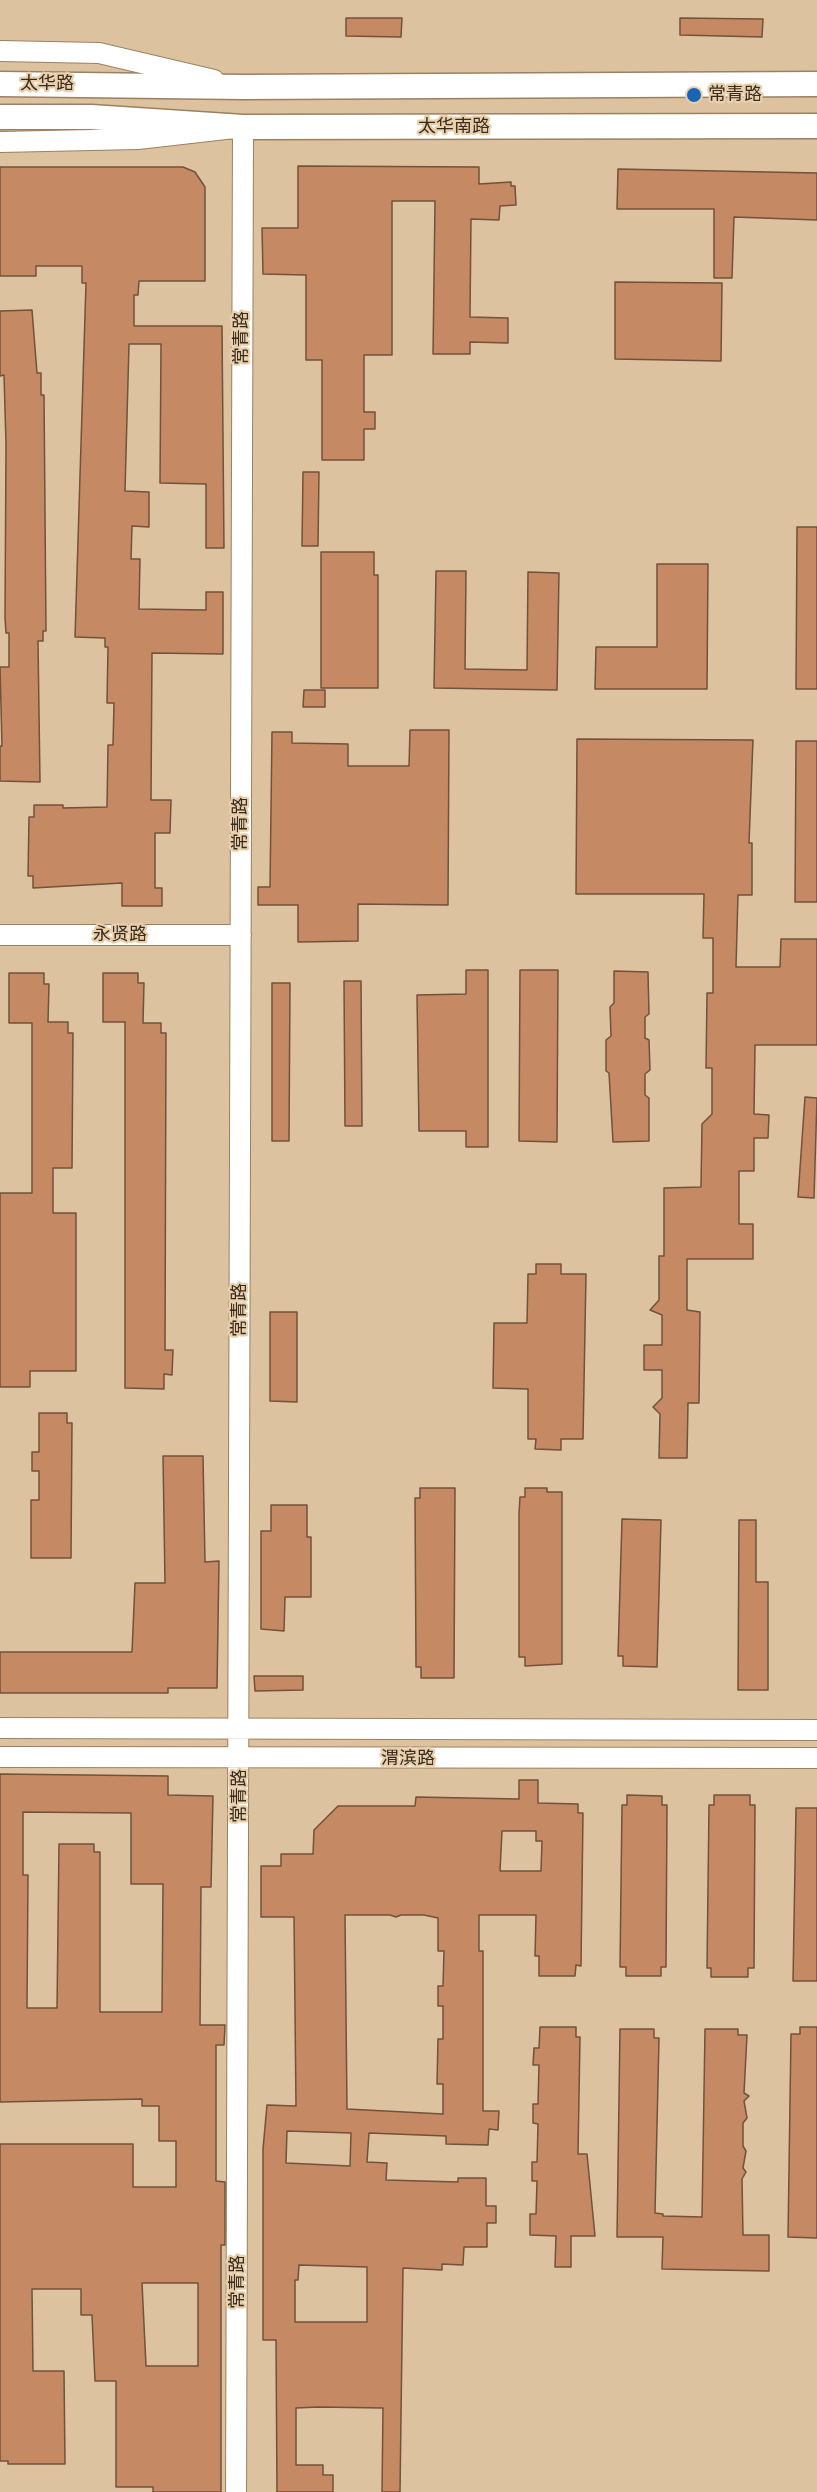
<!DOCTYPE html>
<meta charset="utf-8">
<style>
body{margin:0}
canvas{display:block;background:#ddc29f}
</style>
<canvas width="817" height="2492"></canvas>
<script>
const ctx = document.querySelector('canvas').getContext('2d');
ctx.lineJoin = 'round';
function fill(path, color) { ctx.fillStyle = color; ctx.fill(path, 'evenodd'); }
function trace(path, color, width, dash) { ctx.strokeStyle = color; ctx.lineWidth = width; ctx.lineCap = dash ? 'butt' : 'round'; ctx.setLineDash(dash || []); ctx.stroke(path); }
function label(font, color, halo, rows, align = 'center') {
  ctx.font = font + ' Mulish,"Noto Sans SC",sans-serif'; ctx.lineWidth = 4.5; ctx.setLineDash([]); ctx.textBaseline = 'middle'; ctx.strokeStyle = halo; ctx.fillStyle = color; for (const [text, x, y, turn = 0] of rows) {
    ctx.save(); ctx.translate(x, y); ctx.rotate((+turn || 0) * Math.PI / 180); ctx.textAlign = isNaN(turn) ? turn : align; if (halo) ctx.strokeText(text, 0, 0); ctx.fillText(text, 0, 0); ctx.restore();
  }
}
const building = new Path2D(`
 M346,18H402L401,37L346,36Z
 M680,18L763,19L762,37L680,35Z
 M298,166L479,167V184L511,182V186H515L516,205L500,206L499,220L471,219L470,317L508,318V343L470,342V354H433L435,201H392V355H364V412H375V429H364V460H322V360H306V275L263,274L262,228H298Z
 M0,167H183L195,172L205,187V281H139L138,295H134V326H222L224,548H206V484L160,483L161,344H129L125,491L149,492V527L132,526L131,559H140L139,609L206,610V592H223V654L152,653L151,800H171L170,833H155V888H162V906H122V883L33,888V876H28L29,817H34V805H63V808L107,807L108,745H113L114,703H107L108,647H105V638L75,637L86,283H82V266H36V276H0Z
 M618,169L817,173V220L734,217L732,278H714V209H617Z
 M615,282L722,283L721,361L615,359Z
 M32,310L37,373H41V395H44L46,631H43V641H38L40,782L0,781V746H2L0,667H9V633H6L5,618L6,444L4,375L0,376V311Z
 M303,472H319L318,546H302Z
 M797,527H817V689H796Z
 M321,552H374V575H378V688H321Z
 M657,564H708L707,689H595L596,647H657Z
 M436,571H466L465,669L527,670L528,572L559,573L557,690L434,688Z
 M304,690H325V707H303Z
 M410,730H449L448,905L358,904V941L298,942V905H258V887H270L272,732H292V743L348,744V766H409Z
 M577,739L753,740L749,843H752V895H738L736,967H780L781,939H817V1045H755L754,1114L769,1115L768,1138H754V1171H739V1224H753V1259H687V1310L700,1312L699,1403H688L687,1458H659L660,1414L653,1407L662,1398V1370H644V1345H662V1315L650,1310L659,1300V1256H664V1188L701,1187L702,1124L712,1114V1068H706L707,993H713V938H703L704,894H576Z
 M796,741H817V902H795Z
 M466,970H488V1147H466V1131H419L417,995L466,994Z
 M520,970H558L557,1142L519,1141Z
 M614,971L648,972L649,1014L645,1017V1038L649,1040L650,1070L645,1074V1095L649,1098V1141L613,1142L609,1073L606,1071V1040L611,1036L610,1007L614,1003Z
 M9,973H44V984H49L48,1022H68V1033H73L72,1168H53V1213H76V1371H30V1387H0V1193H32V1023H9Z
 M103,973H138V983H144L143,1023H161V1033H166L165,1350H173L172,1375L164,1374V1389L125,1388V1022H103Z
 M344,981H361L362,1126H345Z
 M272,983H290L289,1141H272Z
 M805,1097L817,1098L814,1198L798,1197Z
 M536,1264H561V1274H586L583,1439H561V1450L535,1449L536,1439H528V1389L493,1388L494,1323H527L528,1274H536Z
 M270,1312H297V1402L270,1401Z
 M39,1413H67V1423H72L71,1558H31V1500H39V1471H32V1452H39Z
 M163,1456H203L205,1562L219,1561L217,1688H168V1693H0V1652H132L135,1583H165Z
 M420,1488H455L454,1678H421V1667H416L415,1498H420Z
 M525,1488H547V1492H562V1664L525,1666V1657H519V1514L520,1497H525Z
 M271,1505H307V1537H311V1597H285L284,1631L261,1629V1531H271Z
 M622,1519L661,1520L657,1667L623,1666V1656H618Z
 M739,1520H756V1582H768V1690H738Z
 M254,1676H303V1690L255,1691Z
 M0,1774L168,1776V1795L213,1796L211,1887H201L200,2025H225L224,2045H216V2181L225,2182V2245H221V2492H153V2487H116V2381H95L92,2315H81V2289H32L33,2371H64L65,2464H8V2461H0V2144H133V2187H176V2141H159V2106H142V2099L0,2102ZM23,1812L131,1813V1884H163L162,2012H100V1852H94V1844H59L57,2008H27L28,1875H23ZM142,2283H198V2366H146Z
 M519,1780H538V1803L578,1804V1813H583L581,1966L576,1965L575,1976H539V1956H535L536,1915H479V1951H483V2111H499L498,2130L489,2129L488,2145L446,2144V2136L369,2133L367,2162L387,2163L386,2180L458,2182V2178H486V2206H496V2223H487V2247H464L463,2265L442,2264V2270L403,2268L400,2492H382L383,2408L318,2407L296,2408V2465H323V2475H333V2492H277L276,2340H263V2149L267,2105L296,2106L294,1917H261V1866H281V1854H313L314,1830L338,1806H415L416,1797L519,1799ZM502,1831H536V1841H542L541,1871H500ZM345,1915H390L396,1917L401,1915H424L438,1918V1951H444L443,1986H438V2006H443V2039H438L437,2084H443V2114L347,2109ZM287,2131L351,2133L350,2166L286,2163ZM299,2265L367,2267V2322H295V2280H298Z
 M627,1795L662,1796V1805H667L666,1967H661V1976H626V1967H620L622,1805H627Z
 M714,1795H750V1805H755L754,1968H748V1977H711V1968H707L709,1805H714Z
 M796,1808H817V1981H793Z
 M540,2027H576V2037H580L578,2154H587L595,2236H571V2267H555L556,2236L530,2235V2214H536L537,2181H532V2162H537L538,2124L533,2123V2104H538L539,2065H533L534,2048H539Z
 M800,2027H817V2238L788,2237L791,2034H800Z
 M620,2029H654V2038H659L655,2213L663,2214V2216L702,2217L705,2029H738V2035H747L744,2093L749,2096L744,2101L747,2118L743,2123V2146L746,2151L743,2168L746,2172L742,2179L743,2235H769V2271L662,2269L663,2237H617Z`);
const minor = new Path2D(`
 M0,51L99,53L214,80
 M0,142L138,139L243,127L236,2492
 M0,935H241
 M0,1728L817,1730
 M0,1757L817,1758`);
const major = new Path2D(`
 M0,84L243,87L817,84
 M0,117H91L243,127L817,126`);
const markers = [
 [694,95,8,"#1865b4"]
];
const streetNames = [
 ["太华路",47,84],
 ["太华南路",454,127],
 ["常青路",242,338,-90],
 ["常青路",241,824,-90],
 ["永贤路",120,935],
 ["常青路",240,1310,-90],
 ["渭滨路",408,1759],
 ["常青路",240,1796,-90],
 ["常青路",238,2282,-90]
];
const poiNames = [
 ["常青路",708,95]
];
fill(building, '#c58963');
trace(building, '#73513c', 1.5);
trace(minor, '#9a8161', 22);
trace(major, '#9a8161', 27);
trace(minor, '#fff', 20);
trace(major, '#fff', 24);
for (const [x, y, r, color] of markers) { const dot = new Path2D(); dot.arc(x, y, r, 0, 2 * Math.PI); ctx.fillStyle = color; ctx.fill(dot); trace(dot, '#eacfac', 2); }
label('18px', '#362b1e', '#eacfac', streetNames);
label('18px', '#362b1e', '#eacfac', poiNames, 'left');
</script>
